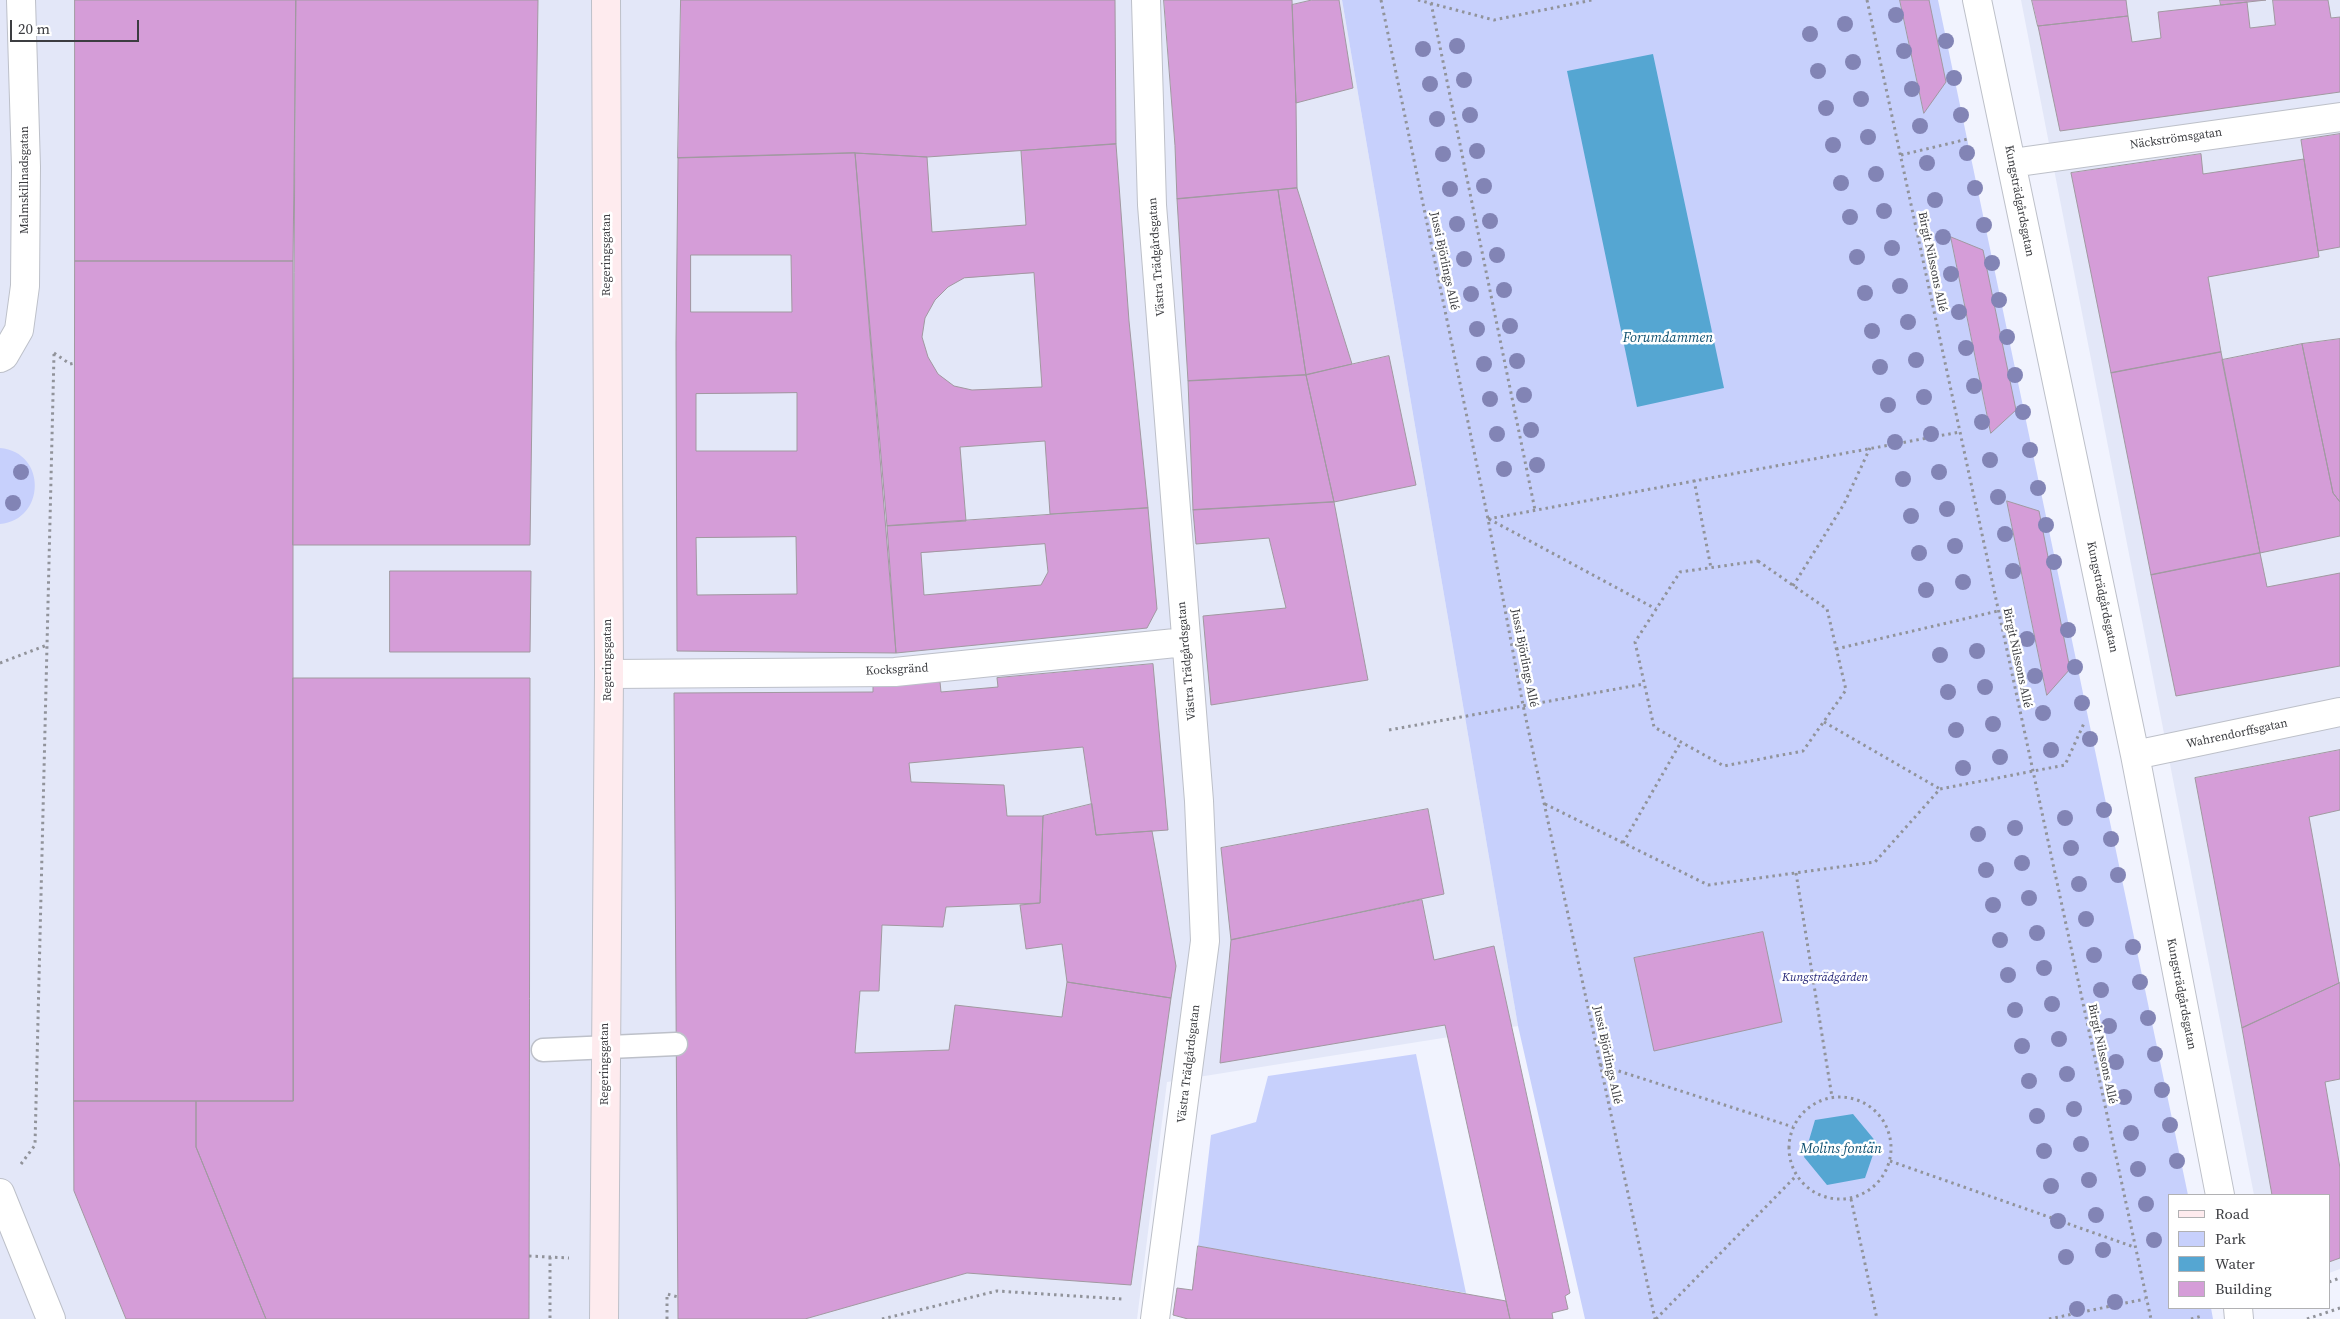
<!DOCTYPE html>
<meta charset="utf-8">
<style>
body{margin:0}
#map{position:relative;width:2340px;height:1319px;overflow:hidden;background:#f1f3fe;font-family:"Source Serif 4",serif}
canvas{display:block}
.legend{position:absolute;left:2168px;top:1194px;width:162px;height:115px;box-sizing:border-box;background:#fff;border:1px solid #b1b1b3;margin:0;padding:6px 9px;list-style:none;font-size:15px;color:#3c3d41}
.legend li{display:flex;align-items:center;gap:10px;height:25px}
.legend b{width:25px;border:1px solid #b1b1b3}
.scale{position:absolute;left:10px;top:20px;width:129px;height:22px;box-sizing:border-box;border:2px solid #3c3d41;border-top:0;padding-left:6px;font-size:15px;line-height:18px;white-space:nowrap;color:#3c3d41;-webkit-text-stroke:4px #fff;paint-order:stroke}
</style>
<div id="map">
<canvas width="2340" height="1319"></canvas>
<ul class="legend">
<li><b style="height:6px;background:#feebee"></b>Road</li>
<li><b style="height:14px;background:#c7d0fc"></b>Park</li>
<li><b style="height:14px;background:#55a6d2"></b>Water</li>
<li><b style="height:14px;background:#d59dd8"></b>Building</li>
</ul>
<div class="scale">20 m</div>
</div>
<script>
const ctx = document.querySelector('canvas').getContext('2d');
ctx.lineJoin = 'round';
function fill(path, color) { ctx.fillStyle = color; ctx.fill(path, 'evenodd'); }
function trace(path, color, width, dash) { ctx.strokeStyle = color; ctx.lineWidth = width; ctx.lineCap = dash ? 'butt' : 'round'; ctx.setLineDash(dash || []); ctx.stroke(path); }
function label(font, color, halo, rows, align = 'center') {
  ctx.font = font + ' "Source Serif 4",serif'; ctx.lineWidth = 5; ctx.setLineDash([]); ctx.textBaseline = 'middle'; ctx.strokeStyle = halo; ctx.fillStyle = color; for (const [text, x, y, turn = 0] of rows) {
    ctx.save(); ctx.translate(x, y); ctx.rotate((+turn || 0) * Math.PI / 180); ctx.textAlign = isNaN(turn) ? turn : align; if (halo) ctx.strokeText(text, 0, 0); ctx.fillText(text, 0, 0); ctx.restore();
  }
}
const built = new Path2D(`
 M0,0H1342L1518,1026L1167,1082L1137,1319H0Z
 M2021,0H2340V1269L2329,1273V1195H2254Z`);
const green = new Path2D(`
 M1342,0H1938L2188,1195H2169V1308H2211L2213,1319H1585L1518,1026Z
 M0,448C47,452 46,520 0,524Z
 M1416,1054L1466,1293L1198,1246L1211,1135L1256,1122L1268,1076Z`);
const water = new Path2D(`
 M1653,54L1724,388L1637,407L1567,71Z
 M1853,1114L1877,1143L1865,1178L1827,1185L1804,1157L1815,1120Z`);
const building = new Path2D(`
 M75,0H296L293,261H75Z
 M296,0H538L530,545H293Z
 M681,0H1115L1116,144L927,157L855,153L678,158Z
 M1164,0H1292L1296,103L1297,188L1177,199L1175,146Z
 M1312,0H1339L1353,88L1296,103L1292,5Z
 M1900,0H1929L1946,82L1924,113Z
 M2032,0H2126L2128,16L2038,26Z
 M2220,0H2266L2221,5Z
 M2273,0H2328L2331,18L2340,17V92L2060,131L2038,26L2128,16L2132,42L2161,38L2158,12L2247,2L2250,28L2275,25Z
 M2340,134V247L2318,251L2301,140Z
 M1116,144L1129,321L1148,508L1050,514L1045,441L960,447L966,521L887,526L855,153L927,157L932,232L1026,225L1021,151ZM1034,273L1042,387L972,390L954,386L938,374L928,357L922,337L925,318L935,300L948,287L964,278Z
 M855,153L896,653L677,651L676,343L678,158ZM691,255H791L792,312H691ZM797,393V451H696V394ZM796,537L797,594L697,595L696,538Z
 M2201,154L2203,174L2304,159L2319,257L2208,277L2221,352L2111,373L2071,173Z
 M1297,188L1352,364L1306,375L1278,190Z
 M1278,190L1306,375L1188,381L1177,199Z
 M1951,237L1983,250L2016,410L1991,433Z
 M75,261H293V1101H74Z
 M2340,339V502L2333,493L2302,344Z
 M2302,344L2333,493L2340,502V536L2260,553L2222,360Z
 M2221,352L2260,553L2151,575L2111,373Z
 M1389,356L1416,485L1334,502L1306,375Z
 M1306,375L1334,502L1193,510L1188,381Z
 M2007,501L2039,511L2070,669L2047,695Z
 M1334,502L1368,680L1211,705L1203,616L1286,608L1269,538L1196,544L1193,510Z
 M1148,508L1157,609L1147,628L896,653L887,526ZM1045,544L1048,572L1041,585L924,595L921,553Z
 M2260,553L2267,587L2340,573V666L2176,696L2151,575Z
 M390,571H531L530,652H390Z
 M1153,664L1168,830L1096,835L1083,747L909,763L911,782L1004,785L1007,816H1043L1040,903L946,907L943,927L882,925L879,991H860L855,1053L949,1050L955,1005L1062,1017L1067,982L1171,998L1131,1285L967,1273L805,1319H678L674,693L873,692V685L940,682L941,692L998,687L997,678Z
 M293,678H530L529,1319H266L196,1147V1101H293Z
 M2340,750V810L2309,817L2339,983L2242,1028L2195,778Z
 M1092,804L1096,835L1152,831L1176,966L1171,998L1067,982L1062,944L1026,949L1020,905L1040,903L1043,816Z
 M1428,809L1444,894L1231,940L1221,848Z
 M1422,900L1434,960L1494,946L1570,1293L1565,1296L1568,1309L1552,1313L1553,1319H1510L1445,1025L1220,1063L1231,940Z
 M1763,932L1782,1022L1654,1051L1634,958Z
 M2340,983V1079L2325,1082L2340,1168V1258L2329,1262V1195H2272L2242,1028Z
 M74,1101H196V1147L266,1319H126L74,1191Z
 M1198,1246L1506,1301L1510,1319H1188L1173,1315L1177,1288L1192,1290Z`);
const path = new Path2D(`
 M1381,0L1488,519L1523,705L1655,1319
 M1418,0L1494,20L1592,0
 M1867,0L2151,1319
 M1431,3L1535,510
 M1901,155L1968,139
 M54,353L70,364L75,363
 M1694,480L1711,568
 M1488,519L1960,432
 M1489,519L1656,609
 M1758,561L1827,609L1846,690L1803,751L1724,766L1654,727L1635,642L1680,572Z
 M1793,586L1844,504L1870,448
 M1836,649L1998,611
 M0,663L47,645
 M1824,722L1940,789
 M1389,730L1644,684
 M1545,804L1708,885L1875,862L1940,789L2065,765L2085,721
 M1623,843L1681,742
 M1796,873L1832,1097
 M1600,1065L1793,1127
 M1789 1148a51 51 0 1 1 102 0a51 51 0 1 1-102 0Z
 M1890,1161L2134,1247
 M21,1164L35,1145L54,354
 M1851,1199L1877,1319
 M529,1256L569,1258
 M550,1257V1319
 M2329,1282L2340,1278
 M667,1319V1294L678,1297
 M882,1319L997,1291L1122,1299
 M1656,1319L1796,1176
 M2049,1319L2145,1299
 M2191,1319L2202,1316
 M2307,1319L2340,1308`);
const lane = new Path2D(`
 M543,1050L676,1044`);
const street = new Path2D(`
 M1146,0L1152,205L1199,801L1205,941L1155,1319
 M1977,0L2135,755L2220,1195
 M2012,163L2340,117
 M0,358L4,356L19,330L25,286L26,167L21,0
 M609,674L895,672L1185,642
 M2135,755L2340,712
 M0,1193L51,1319
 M2238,1308L2239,1319`);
const secondary = new Path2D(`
 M604,1319L609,674L606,0`);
const trees = [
 [1896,15],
 [1845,24],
 [1810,34],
 [1946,41],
 [1457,46],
 [1423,49],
 [1904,51],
 [1853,62],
 [1818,71],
 [1954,78],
 [1464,80],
 [1430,84],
 [1912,89],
 [1861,99],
 [1826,108],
 [1470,115],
 [1961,115],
 [1437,119],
 [1920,126],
 [1868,137],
 [1833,145],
 [1477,151],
 [1967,153],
 [1443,154],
 [1927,163],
 [1876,174],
 [1841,183],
 [1484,186],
 [1975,188],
 [1450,189],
 [1935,200],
 [1884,211],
 [1850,217],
 [1490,221],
 [1457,224],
 [1984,225],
 [1943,237],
 [1892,248],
 [1497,255],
 [1857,257],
 [1464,259],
 [1992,263],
 [1951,274],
 [1900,286],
 [1504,290],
 [1865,293],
 [1471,294],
 [1999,300],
 [1959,312],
 [1908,322],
 [1510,326],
 [1477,329],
 [1872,331],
 [2007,337],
 [1966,348],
 [1916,360],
 [1517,361],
 [1484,364],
 [1880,367],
 [2015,375],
 [1974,386],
 [1524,395],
 [1924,397],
 [1490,399],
 [1888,405],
 [2023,412],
 [1982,422],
 [1531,430],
 [1497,434],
 [1931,434],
 [1895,442],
 [2030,450],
 [1990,460],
 [1537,465],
 [1504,469],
 [21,472],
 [1939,472],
 [1903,479],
 [2038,488],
 [1998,497],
 [13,503],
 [1947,509],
 [1911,516],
 [2046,525],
 [2005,534],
 [1955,546],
 [1919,553],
 [2054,562],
 [2013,571],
 [1963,582],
 [1926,590],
 [2068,630],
 [2027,639],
 [1977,651],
 [1940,655],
 [2075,667],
 [2035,676],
 [1985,687],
 [1948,692],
 [2082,703],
 [2043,713],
 [1993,724],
 [1956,730],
 [2090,739],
 [2051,750],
 [2000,757],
 [1963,768],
 [2104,810],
 [2065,818],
 [2015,828],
 [1978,834],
 [2111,839],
 [2071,848],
 [2022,863],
 [1986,870],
 [2118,875],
 [2079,884],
 [2029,898],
 [1993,905],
 [2086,919],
 [2037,933],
 [2000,940],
 [2133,947],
 [2094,955],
 [2044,968],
 [2008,975],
 [2140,982],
 [2101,990],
 [2052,1004],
 [2015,1010],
 [2148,1018],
 [2109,1026],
 [2059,1039],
 [2022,1046],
 [2155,1054],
 [2116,1062],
 [2067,1074],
 [2029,1081],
 [2162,1090],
 [2124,1097],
 [2074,1109],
 [2037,1116],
 [2170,1125],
 [2131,1133],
 [2081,1144],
 [2044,1151],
 [2177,1161],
 [2138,1169],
 [2089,1180],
 [2051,1186],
 [2146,1204],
 [2096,1215],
 [2058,1221],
 [2154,1240],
 [2103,1250],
 [2066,1257],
 [2115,1302],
 [2077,1309]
];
const streetNames = [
 ["Näckströmsgatan",2176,139,-8],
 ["Malmskillnadsgatan",25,180,-90],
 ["Kungsträdgårdsgatan",2019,201,79],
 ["Regeringsgatan",607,255,-90],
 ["Västra Trädgårdsgatan",1157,257,-94],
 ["Jussi Björlings Allé",1444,261,78],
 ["Birgit Nilssons Allé",1932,262,78],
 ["Kungsträdgårdsgatan",2102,597,78],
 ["Jussi Björlings Allé",1524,658,79],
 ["Birgit Nilssons Allé",2017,658,78],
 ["Regeringsgatan",608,660,-90],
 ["Västra Trädgårdsgatan",1187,661,-95],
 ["Kocksgränd",897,670,-3],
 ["Wahrendorffsgatan",2237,734,-12],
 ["Kungsträdgårdsgatan",2181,994,79],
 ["Birgit Nilssons Allé",2102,1054,78],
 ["Jussi Björlings Allé",1607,1055,78],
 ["Regeringsgatan",605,1064,-90],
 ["Västra Trädgårdsgatan",1189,1064,-83]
];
const parkNames = [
 ["Kungsträdgården",1825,978]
];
const waterNames = [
 ["Forumdammen",1668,338],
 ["Molins fontän",1841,1149]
];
fill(built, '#e3e7f8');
fill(green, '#c7d0fc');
fill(water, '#55a6d2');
fill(building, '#d59dd8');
trace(building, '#a199a1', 1);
trace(lane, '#bdc0c9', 25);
trace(street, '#bdc0c9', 30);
trace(secondary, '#bdc0c9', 30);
trace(path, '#91939a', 3, [2.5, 4]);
trace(lane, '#fff', 22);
trace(street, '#fff', 28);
trace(secondary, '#feebee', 28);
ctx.fillStyle = '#8284b5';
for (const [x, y] of trees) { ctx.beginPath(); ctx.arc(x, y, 8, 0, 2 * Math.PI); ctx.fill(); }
label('12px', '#3c3d41', '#fff', streetNames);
label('italic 12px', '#282979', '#fff', parkNames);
label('italic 14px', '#0f506f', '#fff', waterNames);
</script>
